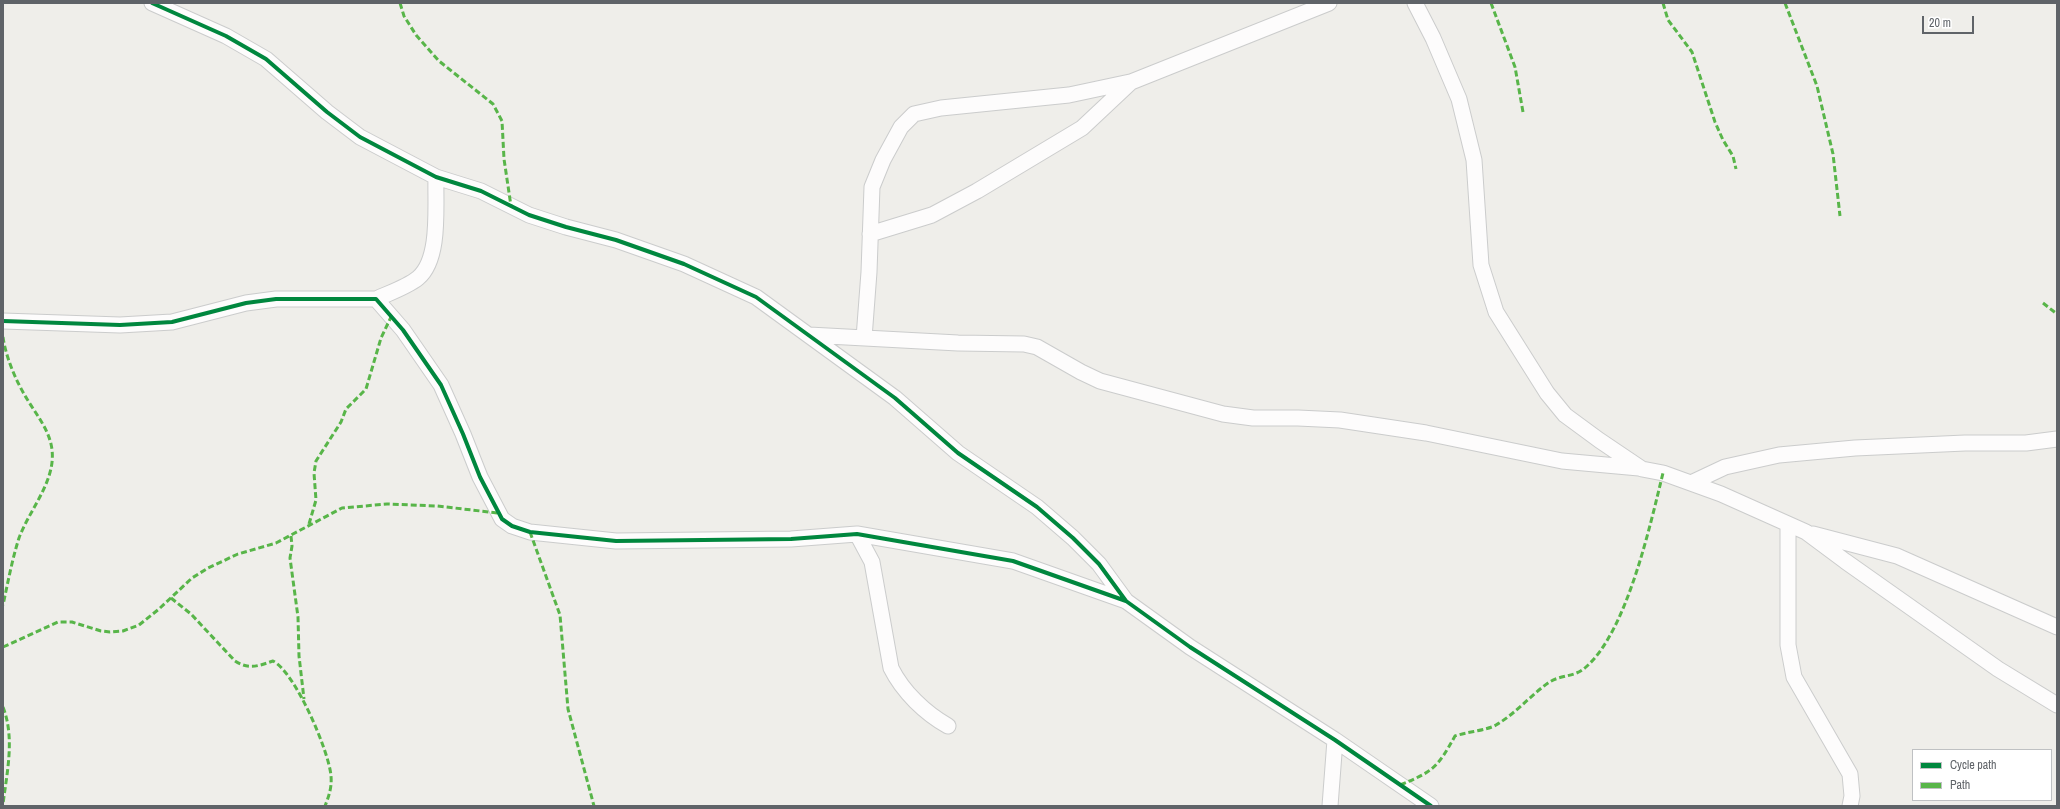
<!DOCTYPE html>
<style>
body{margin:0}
#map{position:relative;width:2060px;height:809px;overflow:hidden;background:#efeeea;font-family:"Archivo Narrow",sans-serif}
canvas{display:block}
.frame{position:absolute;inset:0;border:4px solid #5f6368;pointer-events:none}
.legend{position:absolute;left:1912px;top:749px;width:140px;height:52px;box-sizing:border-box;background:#fff;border:1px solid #bfc1c3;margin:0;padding:5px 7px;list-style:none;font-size:12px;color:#5f6368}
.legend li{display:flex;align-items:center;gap:8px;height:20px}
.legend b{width:20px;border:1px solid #bfc1c3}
.scale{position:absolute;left:1922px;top:16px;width:52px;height:18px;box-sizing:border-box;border:2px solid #5f6368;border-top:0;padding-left:5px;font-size:12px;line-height:14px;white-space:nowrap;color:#5f6368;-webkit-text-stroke:3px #fff;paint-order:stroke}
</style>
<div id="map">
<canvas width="2060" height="809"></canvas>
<div class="frame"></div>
<ul class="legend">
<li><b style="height:5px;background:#00873e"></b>Cycle path</li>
<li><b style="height:5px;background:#58b549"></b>Path</li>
</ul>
<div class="scale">20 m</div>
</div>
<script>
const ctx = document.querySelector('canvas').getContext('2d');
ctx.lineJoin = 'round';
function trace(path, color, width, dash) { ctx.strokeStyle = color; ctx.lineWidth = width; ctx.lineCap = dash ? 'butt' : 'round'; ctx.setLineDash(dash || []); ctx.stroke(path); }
const street = new Path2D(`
 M152,3L226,36L266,59L327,112L360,137L436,177L481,191L529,215L566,227L616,240L684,264L756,297L895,398L958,453L1037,507L1073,538L1099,564L1126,601
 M1415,3L1433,38L1459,99L1474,160L1481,265L1496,312L1547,393L1565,415L1599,440L1642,469L1663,473L1721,494L1806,532L1845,561L1998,669L2057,705
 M870,234L932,215L977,191L1082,128L1131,82L1329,3
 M376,299C389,293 407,287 418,278C441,259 435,205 436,177
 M3,321L120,325L172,322L246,303L276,299H376L403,330L441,385L463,434L480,477L502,519L512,526L530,532L616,541L791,539L857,534L1013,561L1126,601L1190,647L1335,740L1431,806
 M809,335L958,343L1024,344L1037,347L1081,372L1100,381L1223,414L1253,418H1298L1340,420L1426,433L1562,461L1639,468
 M864,338L869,272L872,187L883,160L901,127L914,114L941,108L1069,95L1130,82
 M1691,483L1725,467L1779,455L1855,448L1965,443H2026L2057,439
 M1788,525V645L1794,677L1850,774L1852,796L1850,806
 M857,534L872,562L891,668C903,692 925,713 948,726
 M1813,534L1897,556L2057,627
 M1330,806L1335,740`);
const quiet = new Path2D(`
 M400,3L404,16L416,35L439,61L493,104L502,121L504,159L511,206
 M1491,3L1515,67L1523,112
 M1663,3L1668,20L1692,52L1715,122L1723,140L1733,156L1736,169
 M1785,3L1817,86L1833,154L1840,216
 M2043,303L2057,314
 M3,337C6,358 16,381 27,399C36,414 47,427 51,444C59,478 30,508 19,538C12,560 8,582 3,605
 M309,524L316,500L314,473L316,461L341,422L346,409L366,389L381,338L391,317
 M530,532L560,615L568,709L594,806
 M291,536L292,546L290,558L298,617L299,656L304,699
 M171,598L191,614L235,661C249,670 258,666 273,661C295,672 329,751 331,776C332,787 329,796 325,806
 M3,647L58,622H72L101,631L110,632L123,631L139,625L159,609L192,578L208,568L238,554L276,543L342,508L387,504L437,506L498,513
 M3,707C15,738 7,772 3,804
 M1400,785C1434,771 1437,768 1455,736C1466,732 1488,730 1496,725C1515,714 1530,696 1548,683C1561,674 1574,678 1586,667C1627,631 1650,526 1663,473`);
const cycleway = new Path2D(`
 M152,3L226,36L266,59L327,112L360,137L436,177L481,191L529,215L566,227L616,240L684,264L756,297L895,398L958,453L1037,507L1073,538L1099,564L1126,601
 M3,321L120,325L172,322L246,303L276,299H376L403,330L441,385L463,434L480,477L502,519L512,526L530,532L616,541L791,539L857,534L1013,561L1126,601L1190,647L1335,740L1431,806`);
trace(street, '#cbcccc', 17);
trace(street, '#fdfcfc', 15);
trace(quiet, '#58b549', 3, [6, 3]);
trace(cycleway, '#00873e', 4);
</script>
